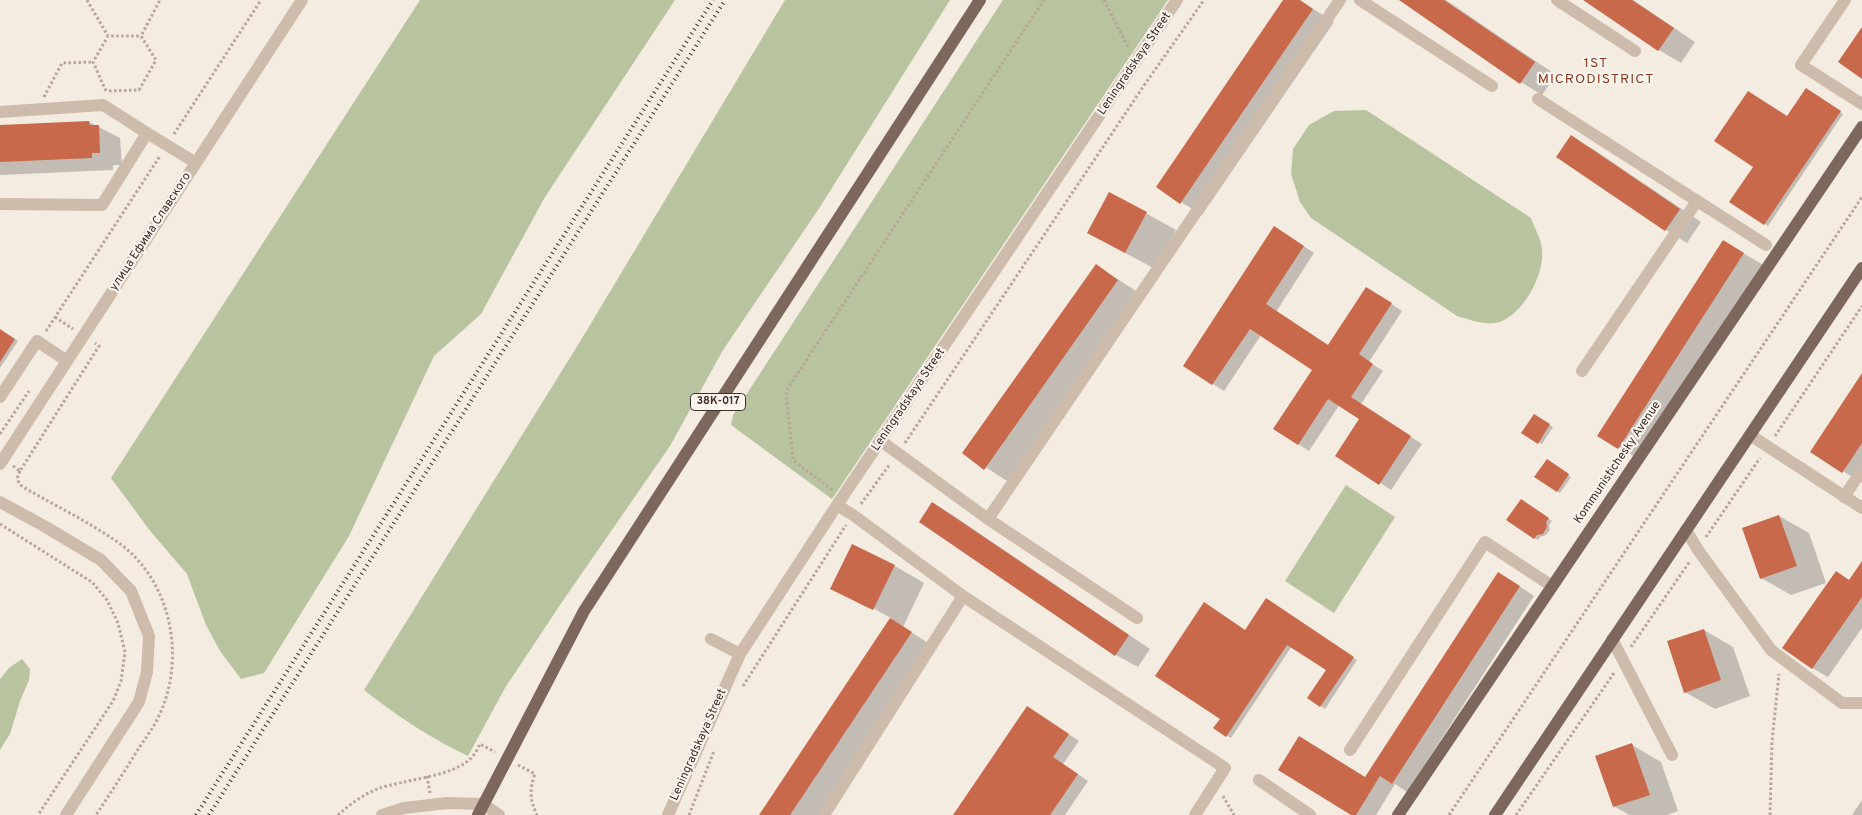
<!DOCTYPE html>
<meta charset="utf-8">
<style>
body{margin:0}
canvas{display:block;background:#f4ebe1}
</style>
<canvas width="1862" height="815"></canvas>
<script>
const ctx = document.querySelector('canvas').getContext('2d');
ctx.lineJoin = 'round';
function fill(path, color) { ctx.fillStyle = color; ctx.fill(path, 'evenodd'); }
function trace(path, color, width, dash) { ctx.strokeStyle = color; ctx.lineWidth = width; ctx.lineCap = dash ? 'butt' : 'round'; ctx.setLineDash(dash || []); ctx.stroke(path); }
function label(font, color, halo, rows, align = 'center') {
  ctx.font = font + ' Overpass,sans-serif'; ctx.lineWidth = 4.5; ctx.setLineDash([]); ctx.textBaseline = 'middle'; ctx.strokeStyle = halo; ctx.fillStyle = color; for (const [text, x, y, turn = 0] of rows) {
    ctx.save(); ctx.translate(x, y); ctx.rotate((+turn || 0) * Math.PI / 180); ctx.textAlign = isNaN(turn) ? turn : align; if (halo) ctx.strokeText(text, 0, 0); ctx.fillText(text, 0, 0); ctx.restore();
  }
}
const green = new Path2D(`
 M420,0H675L545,197L481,314L434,356L349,536L264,673L241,679L220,651L206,625L187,574L151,532L111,478Z
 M785,0H950L820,207L723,350L670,446L560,605L505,688L468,756C430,738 397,716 364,690L581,340Z
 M1003,0H1168L832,499L731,425L733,415Z
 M1366,110L1531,218C1534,227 1539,235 1541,243C1548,268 1526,311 1502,321C1488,327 1471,320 1457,316L1311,218L1300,202L1291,174L1293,149L1309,125L1334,111Z
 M1346,485L1395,517L1334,613L1285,581Z
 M22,659L30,669L29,680L20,701L10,734L0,750V679L9,668Z`);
const shadow = new Path2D(`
 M1285,0H1299L1334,22L1202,215L1181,202Z
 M1401,0H1446L1556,75L1542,95L1521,82Z
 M1585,0H1633L1695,42L1681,63L1659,50Z
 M1806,89L1843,114L1768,226L1731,201Z
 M89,122L120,138L122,165H113V170L0,175V126Z
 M1571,137L1593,149L1701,222L1687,243L1666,230L1557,157Z
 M1110,193L1176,230L1155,269L1118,249Z
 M1286,234L1314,253L1276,312L1329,347L1378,295L1402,311L1369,362L1383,371L1361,404L1422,444L1391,490L1337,455L1361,418L1340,404L1309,451L1298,444L1313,369L1261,335L1224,391L1185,366Z
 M1723,241L1765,266L1640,460L1599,435Z
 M1096,265L1139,293L1007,481L964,453Z
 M0,330L18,341L0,368Z
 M1862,376V483L1812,452Z
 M1534,415L1553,427L1542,444L1523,433Z
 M1550,462L1571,477L1560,493L1557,491Z
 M1521,500L1552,521L1549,525L1550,530L1546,535L1540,537L1538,540L1508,520Z
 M933,503L954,516L1150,649L1138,667L1116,655L920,522Z
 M1779,516L1809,533L1826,583L1791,595L1761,578Z
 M852,546L895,566L924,583L903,627L933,646L820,815H761L891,621V618L869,606L867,608L873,611L832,588Z
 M1862,563V628L1828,677L1812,668L1850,581Z
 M1513,582L1534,596L1407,792L1395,784L1376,815H1353L1365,778Z
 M1271,603L1357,660L1325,709L1309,698L1327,670L1292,646L1231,738L1215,728L1222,718L1246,631Z
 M1704,630L1733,647L1750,696L1715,709L1685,692Z
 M1028,707L1079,741L1063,764L1088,781L1065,815H955Z
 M1632,745L1661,762L1678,811L1667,815H1629L1614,806Z
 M1862,800V815H1852Z`);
const building = new Path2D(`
 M1283,0H1300L1313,9L1180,204L1156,187Z
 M1399,0H1444L1535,62L1520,84Z
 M1583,0H1632L1674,28L1658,51Z
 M1862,27V79L1838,62Z
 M1806,88L1841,111L1764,225L1729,202L1753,167L1714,141L1748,91L1787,116Z
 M89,121L90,125H99L100,153H92V158L0,162V125Z
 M1571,135L1680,209L1665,231L1556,157Z
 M1109,192L1147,212L1125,253L1087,233Z
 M1274,226L1304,246L1266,304L1328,345L1366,287L1392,303L1359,354L1373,364L1351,397L1411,436L1379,485L1335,456L1359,419L1328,399L1298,445L1273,429L1312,370L1250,329L1212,385L1183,366Z
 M1723,240L1744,253L1618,449L1597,436Z
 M1096,264L1118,280L984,470L962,453Z
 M0,329L15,339L0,362Z
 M1862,373V443L1842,473L1810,452Z
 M1534,414L1550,424L1538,444L1521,433Z
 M1547,459L1569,474L1557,492L1534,477Z
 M1521,499L1549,518L1546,522L1547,527L1543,534L1537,535L1534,539L1506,520Z
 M932,502L1129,635L1115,656L919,522Z
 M1779,515L1797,566L1760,579L1742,528Z
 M852,544L895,565L873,610L830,589Z
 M1862,561V597L1812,669L1782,648L1836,571L1849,580Z
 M1498,572L1520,586L1392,784L1380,776L1356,815H1351L1278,770L1299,736L1365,777Z
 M1266,598L1354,657L1320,707L1307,698L1326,670L1287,645L1226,737L1213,728L1220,719L1155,676L1204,602L1245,630Z
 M890,618L912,632L790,815H759Z
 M1704,629L1721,680L1684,693L1667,641Z
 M1027,706L1069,734L1053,757L1078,774L1050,815H953Z
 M1632,743L1650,795L1613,807L1595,756Z`);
const path = new Path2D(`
 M87,0L108,36
 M1104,0L1129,49
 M106,91L93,62L108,36H141
 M109,91L139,90L156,60L141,36L160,0
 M44,97L62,63L93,62
 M174,134L261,0
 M55,317L73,329
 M46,331L160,156
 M0,434L29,391
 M1775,436L1862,306
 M905,443L1145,84L1204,0
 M13,466L20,471L99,346L95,343
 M20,471C16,478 17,482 23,487C54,505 87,521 116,541C172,579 187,659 158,718C152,730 144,740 137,751C124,772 110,794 96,815
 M832,490L793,460L786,391L1044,0
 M861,504L890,464
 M0,524L79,574L92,582L107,600L118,623L125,652L121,681L113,701L38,815
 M1706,537L1760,458
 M1631,647L1690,561
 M743,686L846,525
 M518,765L535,774C529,790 530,800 537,815
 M427,776L430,793
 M1223,796L1234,815
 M338,815C350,804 364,794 380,788C404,780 456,776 472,757C475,754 478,748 480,744L495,752
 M689,815L714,751
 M1449,815L1862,197
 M1516,815L1614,673
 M1770,815L1772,741L1779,674`);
const minor = new Path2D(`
 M1360,0L1492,86
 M1557,0L1635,51
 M1845,0L1801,65L1862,104
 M1538,99L1766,245
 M0,112L103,105L147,133
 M0,204L102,205L147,133L196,163
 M1582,371L1697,201
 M0,397L37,341L67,361
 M1750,435L1862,508
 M881,441L988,519L1137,618
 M0,464L302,0
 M1844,497L1862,470
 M0,502L44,526L101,560L131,591L149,636L147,672L139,702L66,815
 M837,505L853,515L963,596L1225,768L1195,815
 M988,519L1340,0
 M1686,530L1698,550L1771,650L1842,703H1862
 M711,639L740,654
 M1612,639L1672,755
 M1350,750L1485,542L1552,586
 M1259,780L1310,815
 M382,815L404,808L447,803L483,804L499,815
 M668,815L740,654L837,505L1177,0
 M824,815L963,596`);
const major = new Path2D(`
 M478,815L584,611L980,0
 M1398,815L1862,127
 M1495,815L1862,268`);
const rail = new Path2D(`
 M196,815L713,0
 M209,815L725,0`);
const shields = [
 [718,402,55]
];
const shieldNames = [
 ["38К-017",718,402]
];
const streetNames = [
 ["Leningradskaya Street",1135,64,-56],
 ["улица Ефима Славского",151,232,-57],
 ["Leningradskaya Street",909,400,-56],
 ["Kommunistichesky Avenue",1618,463,-56],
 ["Leningradskaya Street",699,745,-66]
];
const neighbourhoodNames = [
 ["1ST",1596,64],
 ["MICRODISTRICT",1596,80]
];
fill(green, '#b8c4a0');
fill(shadow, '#0003');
fill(building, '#c8694b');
trace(path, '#b9a596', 3, [2.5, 2.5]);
trace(minor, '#cdbbac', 12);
trace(major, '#7d675c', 12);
trace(rail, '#3b302b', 4, [1, 4]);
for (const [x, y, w] of shields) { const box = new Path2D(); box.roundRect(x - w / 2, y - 8.5, w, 17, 4); ctx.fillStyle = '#fbf5ee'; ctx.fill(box); trace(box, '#3b302b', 1); }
label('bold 11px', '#3b302b', null, shieldNames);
label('12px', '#3b302b', '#fbf5ee', streetNames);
ctx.letterSpacing = '1px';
label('14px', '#8c3b22', '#fbf5ee', neighbourhoodNames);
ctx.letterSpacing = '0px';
</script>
